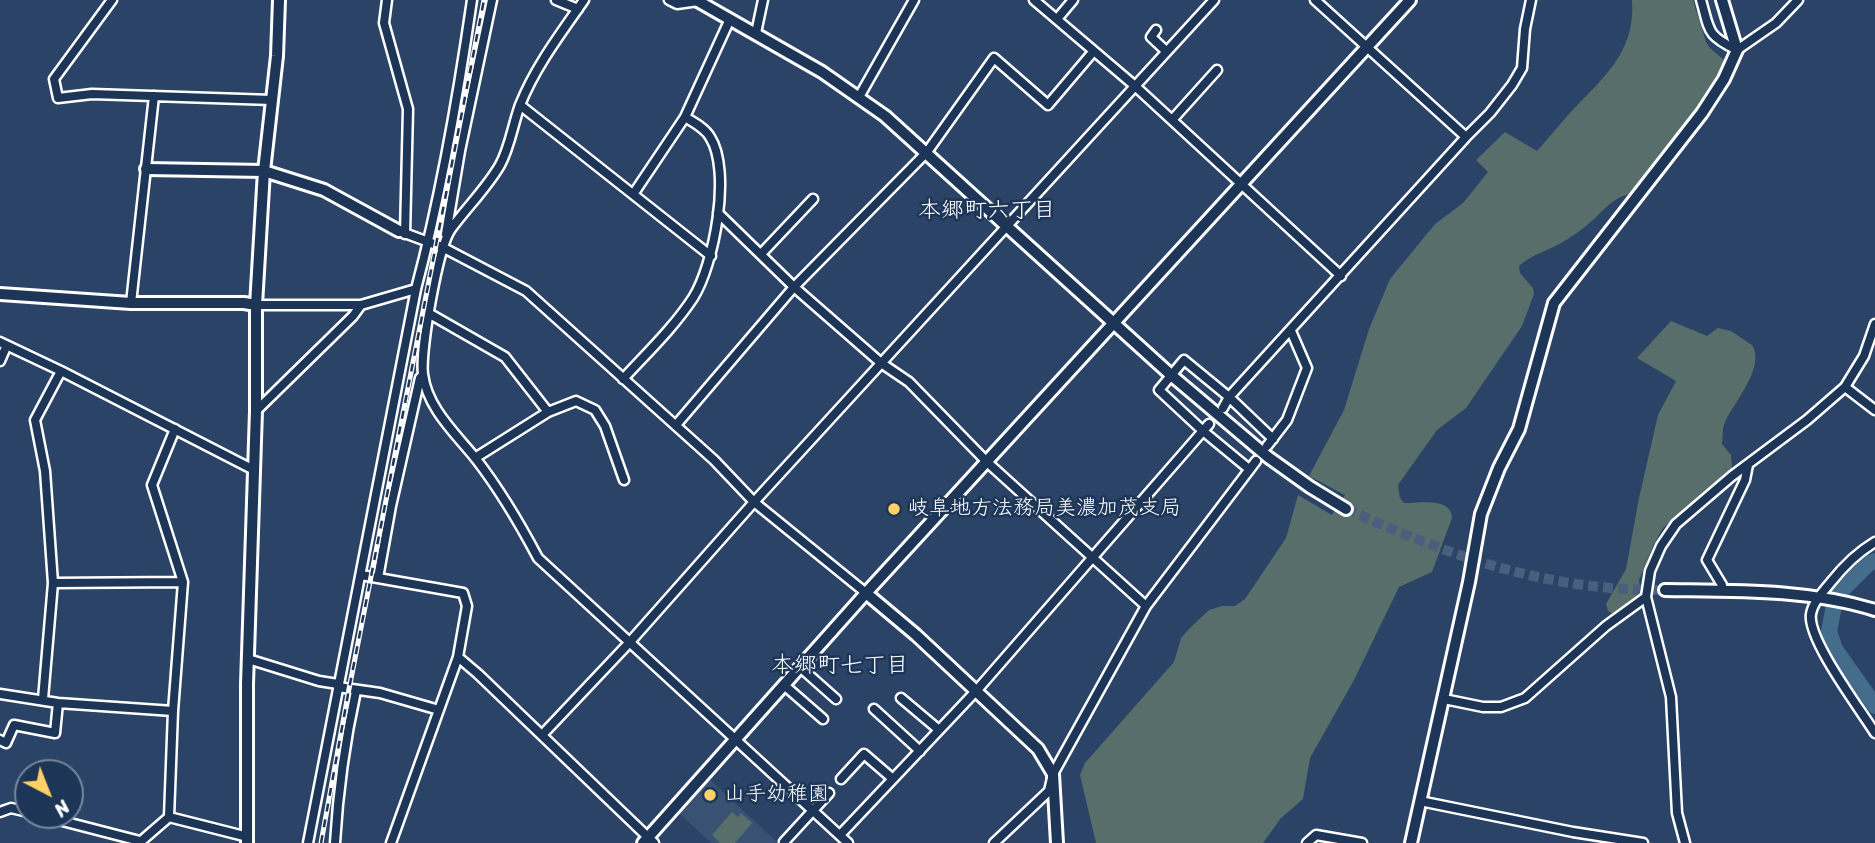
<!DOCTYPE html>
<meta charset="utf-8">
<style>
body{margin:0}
#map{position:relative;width:1875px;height:843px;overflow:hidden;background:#2a4366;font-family:Sriracha,sans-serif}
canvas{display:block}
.north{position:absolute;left:14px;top:759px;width:70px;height:70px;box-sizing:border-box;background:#1d3557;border:2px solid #77869a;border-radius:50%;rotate:138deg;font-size:19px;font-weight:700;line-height:28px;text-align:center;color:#fff}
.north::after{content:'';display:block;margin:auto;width:24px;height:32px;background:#ffd166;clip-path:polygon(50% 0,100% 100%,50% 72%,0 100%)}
</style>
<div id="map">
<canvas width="1875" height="843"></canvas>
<div class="north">N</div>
</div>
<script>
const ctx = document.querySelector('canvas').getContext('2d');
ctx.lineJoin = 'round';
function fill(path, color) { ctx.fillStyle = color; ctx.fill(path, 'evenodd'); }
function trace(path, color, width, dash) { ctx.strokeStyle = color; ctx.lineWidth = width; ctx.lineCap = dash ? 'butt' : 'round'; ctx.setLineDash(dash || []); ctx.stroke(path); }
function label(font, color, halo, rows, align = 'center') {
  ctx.font = font + ' Sriracha,"Klee One",sans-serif'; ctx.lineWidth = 5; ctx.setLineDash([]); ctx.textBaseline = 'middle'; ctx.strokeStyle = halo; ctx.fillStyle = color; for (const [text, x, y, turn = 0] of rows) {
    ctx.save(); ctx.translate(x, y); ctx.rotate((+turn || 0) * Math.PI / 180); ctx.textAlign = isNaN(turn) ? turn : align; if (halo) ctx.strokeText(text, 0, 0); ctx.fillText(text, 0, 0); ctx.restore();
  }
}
const built = new Path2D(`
 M708,778L778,843H711L678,812Z`);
const green = new Path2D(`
 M1632,0H1693L1706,42L1710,48L1724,60L1716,86L1675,157L1637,194C1615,192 1602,214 1586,226C1579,232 1571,237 1563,242C1548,251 1532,254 1519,266L1520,273L1533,288L1534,294L1522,326L1466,408L1437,430L1398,485L1400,498L1404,503C1419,503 1452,497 1452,518L1432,572L1399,587L1354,680L1310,758L1303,799L1281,818L1263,843H1096L1080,775L1085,763L1174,662L1181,638L1190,628L1209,610L1222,606H1235L1245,599L1286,538L1298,495L1332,515L1345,495L1309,476L1344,410L1369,329L1390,279L1435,224L1463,203L1488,172L1476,160L1505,132L1537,151C1548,139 1558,126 1569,114C1601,79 1636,54 1632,0Z
 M1671,321L1707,336L1718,328L1731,331L1752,345C1766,367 1734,402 1725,422C1722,428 1723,437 1722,444L1731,455L1732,468L1663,528L1654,544L1639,580L1641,594L1613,614L1608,611L1606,604L1626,569L1639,498L1658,415L1676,381L1637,358Z
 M732,812L738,817L741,813L752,823L735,843H720L712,835Z`);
const river = new Path2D(`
 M1875,561L1869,563L1836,596L1829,631L1835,649L1875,706`);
const tertiaryTunnel = new Path2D(`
 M1346,509C1453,557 1546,591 1665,590`);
const minor = new Path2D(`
 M112,0L54,79L58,98L92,94L272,100
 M387,0L384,23L408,109L405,234
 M556,0L578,9
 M584,0C561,33 535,67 520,105C513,124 510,147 500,165C486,189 467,207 451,229C438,247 420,351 423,374C427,408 456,434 476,459C500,490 520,524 538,558L848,843
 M669,0L677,4L698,1
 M1034,0L1135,86L1341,276
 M1315,0L1466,137
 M1701,0C1710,31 1706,35 1737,50L1776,23L1798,0
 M1057,19L1073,0
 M1156,30L1151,37L1166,51
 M756,33L763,0
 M859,97L914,0
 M520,105L711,256
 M1172,120L1217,70
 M634,193L685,117L730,19
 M718,213L794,287L881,363L909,382L987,462L1146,606
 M399,231L442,247L526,291L714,460L754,502L866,593
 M446,234L460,151L492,0
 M761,254L813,199
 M131,303L154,96
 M256,305H361L416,289
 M430,314L505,357L548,412
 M0,342L61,371L254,470
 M0,361L6,347
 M623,379C647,353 674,327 693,298C714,265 732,171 710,137C705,128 693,122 685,117
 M1845,387L1875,410
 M1223,408L1229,397L1466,137L1490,113L1512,85L1522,68L1525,29L1531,0
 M256,411L353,316L361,305
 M676,425L794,287L927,152L994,58L1048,105L1093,52
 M1267,446L1287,420L1307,368L1291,331
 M475,458L548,412L576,401L595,410L605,426L624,480
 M1249,469L1203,431L1159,390L1184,360L1229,397L1273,439
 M1875,542C1858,552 1843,567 1831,582C1823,592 1813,602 1811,614C1807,639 1860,709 1875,733
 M361,575L463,593L467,606L458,657L391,843
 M378,578L391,506L420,378L423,375
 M53,583L45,471L35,420L61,371
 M1721,591L1722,585L1707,560L1745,480L1748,465
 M458,657L478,674L654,843
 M248,659L319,681L338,684
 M800,667L836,699
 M784,685L823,719
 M338,687L380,693L439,710
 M0,694L58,703L173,711
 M901,698L939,730
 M43,699L53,583L183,582
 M1444,699L1483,707H1501L1525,698L1606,626L1646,597
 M874,709L920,751
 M542,735L629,643L754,502L1214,0
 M0,740L6,743L14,725L55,733L58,703
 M841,779L864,754L893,779
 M1420,801L1573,832L1643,843
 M0,812L11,808L28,812
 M39,815L140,841
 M169,817L248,837
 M840,835L977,690L1209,424
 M784,842L829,793
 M139,843L169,817L173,711L183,582L152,485L175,429
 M308,843L416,289C441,195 458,97 472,0
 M335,843C338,791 345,741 356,691
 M994,843L1049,791L1053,774L1146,606L1256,461
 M1307,843L1316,835L1362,843
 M1685,843L1677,813L1671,697L1646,597L1650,571L1661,546L1676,524L1732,476L1807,420L1845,387L1864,356L1875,324`);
const tertiary = new Path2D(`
 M696,0L822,72L885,116L1171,375L1268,457L1310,487L1346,509
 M146,169L264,171L324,190L399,231
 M0,294L131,303H244L256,305
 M1665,590C1735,591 1807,589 1875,610
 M866,593L916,635L1038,749L1053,774L1057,843
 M247,843V684L256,411V305L264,171L277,56L279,0
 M643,843L866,593L1410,0
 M1411,843L1469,582L1481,514L1499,468L1519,429L1554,303L1702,113L1724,79L1737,50L1722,0`);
const rail = new Path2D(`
 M321,843L349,689L484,0`);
const markers = [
 [894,509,7,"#ffd166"],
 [710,795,7,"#ffd166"]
];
const poiNames = [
 ["岐阜地方法務局美濃加茂支局",908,509],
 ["山手幼稚園",724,795]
];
const neighbourhoodNames = [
 ["本郷町六丁目",987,211],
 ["本郷町七丁目",840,666]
];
fill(built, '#395274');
fill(green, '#576e6b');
trace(river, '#436d8a', 16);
trace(tertiaryTunnel, '#4a5f7d', 10, [10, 5]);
trace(minor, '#fff', 13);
trace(tertiary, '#fff', 16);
trace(minor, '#1d3557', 8);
trace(tertiary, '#1d3557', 10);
trace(rail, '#fff', 5);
trace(rail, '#1d3557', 2.5, [8]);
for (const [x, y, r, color] of markers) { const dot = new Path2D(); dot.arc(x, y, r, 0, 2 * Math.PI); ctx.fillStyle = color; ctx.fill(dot); trace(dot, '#1d3557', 2.5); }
label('21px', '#fff', '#1d3557', poiNames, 'left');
label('23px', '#fff', '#1d3557', neighbourhoodNames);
</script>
